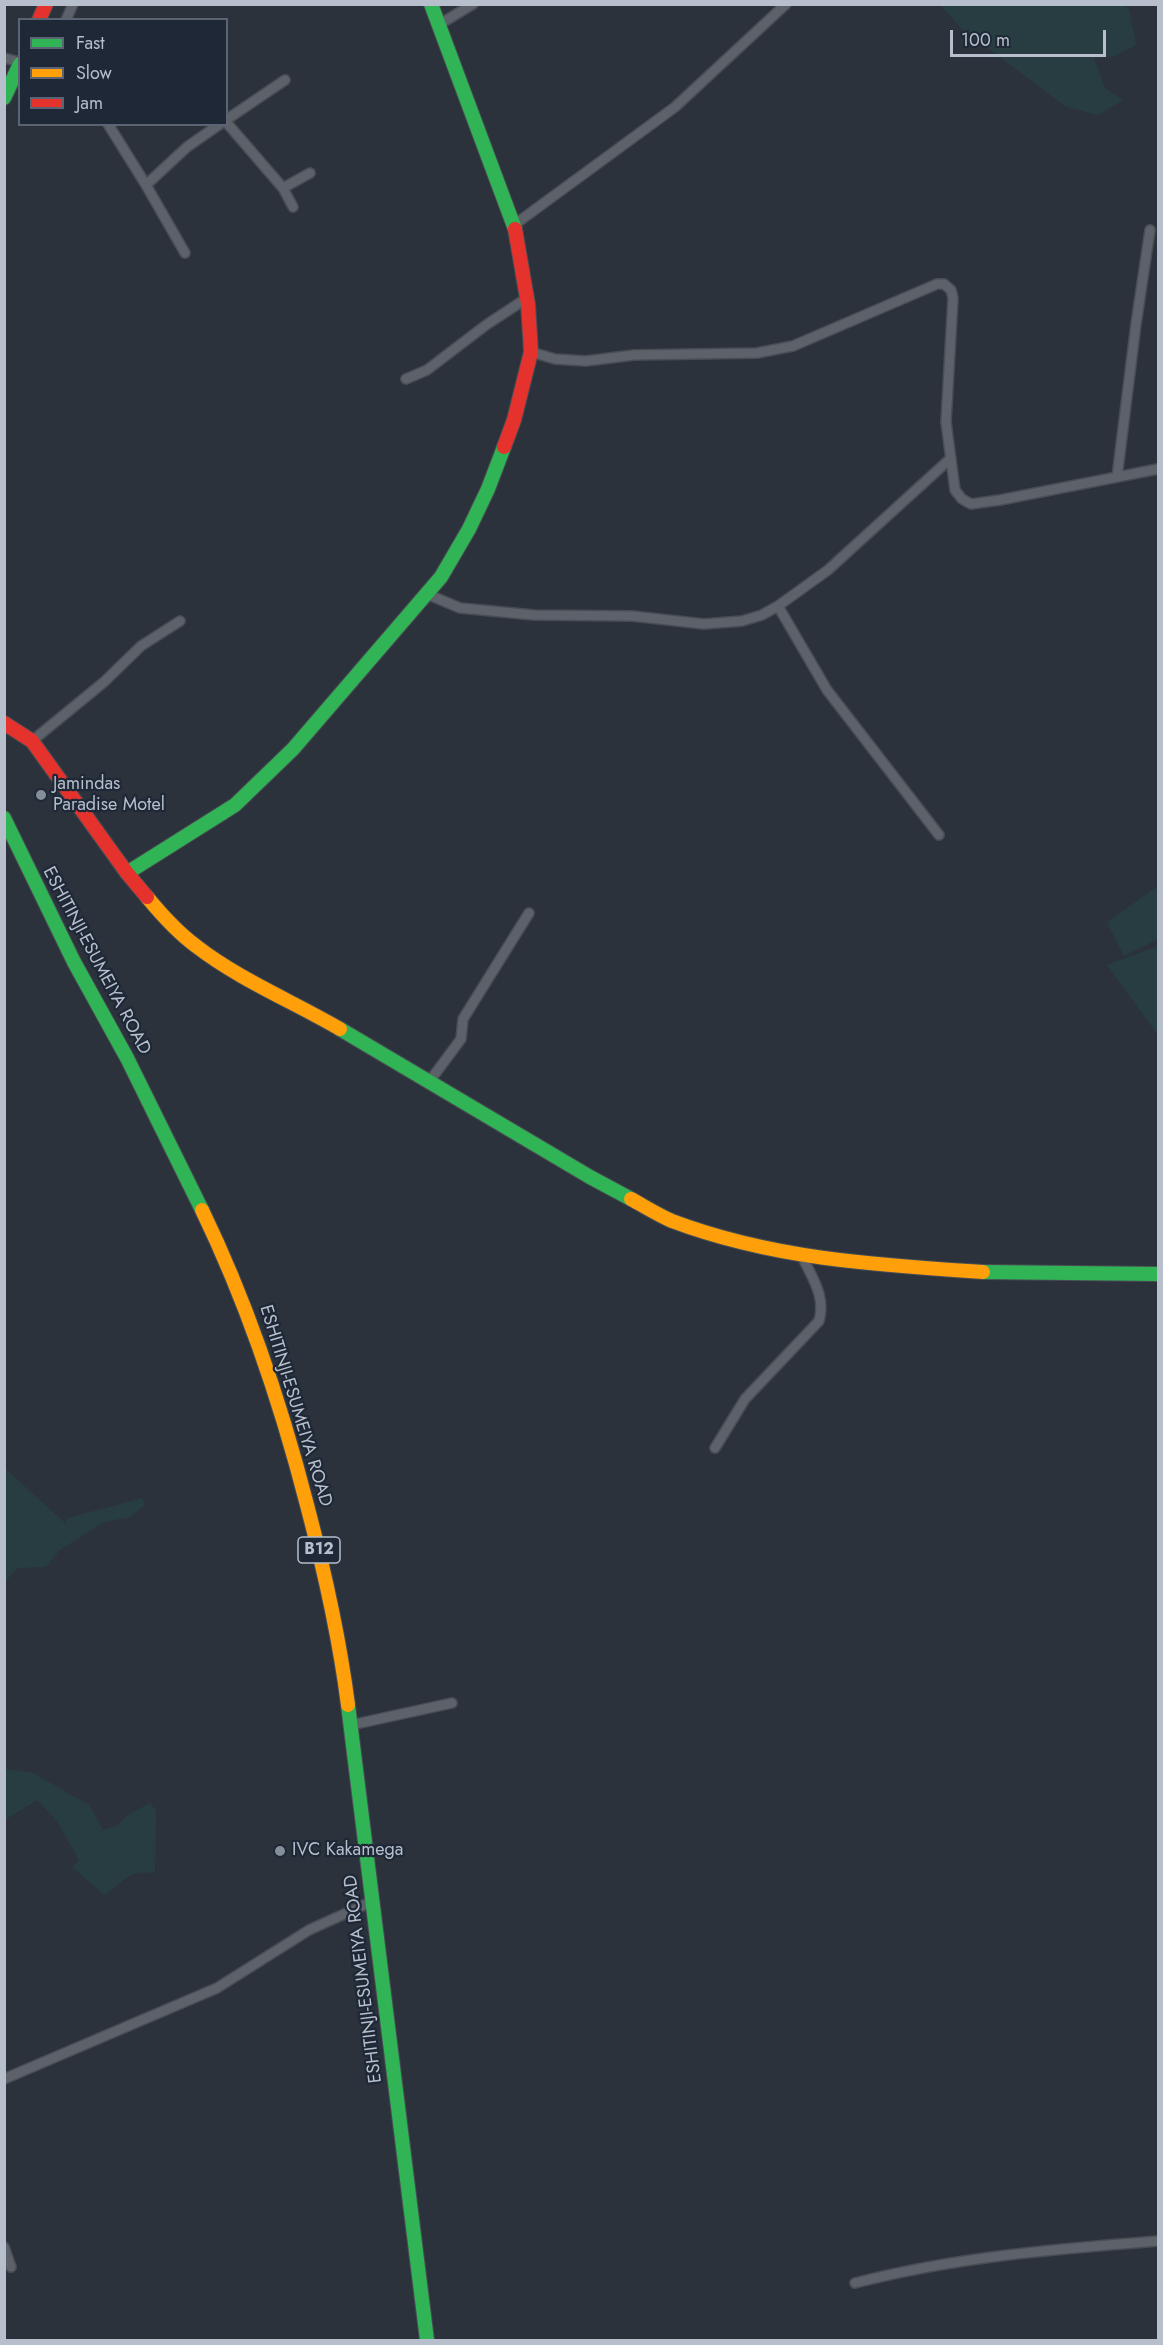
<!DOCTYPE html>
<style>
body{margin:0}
#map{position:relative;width:1163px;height:2345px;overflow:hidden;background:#2b323c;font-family:Jost,sans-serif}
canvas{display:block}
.frame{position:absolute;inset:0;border:6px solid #b7becc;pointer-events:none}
.legend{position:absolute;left:18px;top:18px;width:210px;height:108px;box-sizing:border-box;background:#1e2837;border:2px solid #5b6473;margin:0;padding:8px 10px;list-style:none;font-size:18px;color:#b7becc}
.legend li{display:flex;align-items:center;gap:12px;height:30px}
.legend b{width:30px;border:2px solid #5b6473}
.scale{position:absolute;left:950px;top:30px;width:156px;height:27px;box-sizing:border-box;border:3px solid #b7becc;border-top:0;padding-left:8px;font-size:18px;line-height:21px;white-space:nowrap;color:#b7becc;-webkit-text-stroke:4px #1e2837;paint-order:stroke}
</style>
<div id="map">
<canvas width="1163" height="2345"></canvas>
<div class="frame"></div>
<ul class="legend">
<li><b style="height:8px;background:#30b455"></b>Fast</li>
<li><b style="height:8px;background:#ff9f0a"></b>Slow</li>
<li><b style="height:8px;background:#e5322d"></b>Jam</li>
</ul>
<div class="scale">100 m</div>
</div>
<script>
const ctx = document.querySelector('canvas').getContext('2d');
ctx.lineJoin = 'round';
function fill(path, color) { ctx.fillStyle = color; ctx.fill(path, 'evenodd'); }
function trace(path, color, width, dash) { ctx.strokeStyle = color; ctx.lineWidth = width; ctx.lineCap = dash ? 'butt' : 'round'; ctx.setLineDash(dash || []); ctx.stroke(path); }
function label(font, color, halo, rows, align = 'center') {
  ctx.font = font + ' Jost,sans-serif'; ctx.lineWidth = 4.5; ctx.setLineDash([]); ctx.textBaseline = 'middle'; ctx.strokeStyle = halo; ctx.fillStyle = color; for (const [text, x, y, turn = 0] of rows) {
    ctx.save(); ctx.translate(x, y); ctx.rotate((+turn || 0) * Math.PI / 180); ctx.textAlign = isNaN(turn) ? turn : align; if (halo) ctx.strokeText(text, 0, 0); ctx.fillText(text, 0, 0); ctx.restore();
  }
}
const green = new Path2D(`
 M940,5H1123L1129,9L1136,45L1115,56L1094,58L1105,88L1123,100L1098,115L1066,107L961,28Z
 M1158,886V939L1124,956L1107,922Z
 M1158,946V1035L1107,965Z
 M5,1468L65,1523L68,1518L142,1498L145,1505L130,1517L104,1522L60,1550L46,1567L18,1568L5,1582Z
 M5,1769L33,1773L89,1805L103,1830L116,1826L131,1813L150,1803L156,1810L155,1873C123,1870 127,1882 104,1895L72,1867L79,1860L56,1820L37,1800L5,1820Z`);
const street = new Path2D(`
 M66,20L73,4
 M440,24L473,4
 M4,58L20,62
 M226,120L285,80
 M226,122L283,188L293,207
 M108,124L146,185L185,253
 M146,185L187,147L220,124
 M283,188L310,173
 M514,225L675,107L786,4
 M531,352L555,359L586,361L634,355L757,353L793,346L937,284H944L951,290L953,298L946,422L955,490L962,499L971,504L1000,500L1158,469
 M406,379L427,370L486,325L527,298
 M1117,477L1136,324L1150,230
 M427,594L460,608L534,615L632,616L704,624L742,621L762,615L778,606L828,570L951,458
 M778,606L827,690L939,835
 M32,741L104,682L141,646L180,621
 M429,1082L461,1039L463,1019L529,913
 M715,1448L745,1399L819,1321C826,1296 812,1278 802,1256
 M351,1725L452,1703
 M4,2079L217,1988L309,1930L373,1901
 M4,2247L11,2267
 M855,2283C956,2257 1055,2249 1158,2241`);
const fast = new Path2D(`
 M431,4L515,229
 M4,98L20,64
 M4,818L74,962L127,1058L202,1210
 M127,873L235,805L293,749L441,577L469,529L488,489L504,447
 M340,1029L590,1177L631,1199
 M983,1272L1158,1274
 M348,1705L427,2340`);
const slow = new Path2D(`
 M147,897C161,914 177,932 196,946C240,980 292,1001 340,1029
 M631,1199C644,1206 658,1215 672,1221C773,1259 876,1265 983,1272
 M202,1210C248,1305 281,1404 307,1505C325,1573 339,1635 348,1705`);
const jam = new Path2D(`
 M39,20L46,4
 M504,447L514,420L531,352L528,304L515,229
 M4,723L32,741L127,873L147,897`);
const markers = [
 [41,795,6,"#868d9a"],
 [280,1851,6,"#868d9a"]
];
const shields = [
 [319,1550,42]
];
const shieldNames = [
 ["B12",319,1550]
];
const poiNames = [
 ["Jamindas",53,785],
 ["Paradise Motel",53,806],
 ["IVC Kakamega",292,1851]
];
const streetNames = [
 ["ESHITINJI-ESUMEIYA ROAD",96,961,62],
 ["ESHITINJI-ESUMEIYA ROAD",295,1406,73],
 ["ESHITINJI-ESUMEIYA ROAD",364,1979,-97]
];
fill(green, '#283d42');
trace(street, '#484d54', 12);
trace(fast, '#484d54', 16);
trace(slow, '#484d54', 16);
trace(jam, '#484d54', 16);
trace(street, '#5d6169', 9);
trace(fast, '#30b455', 14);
trace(slow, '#ff9f0a', 14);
trace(jam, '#e5322d', 14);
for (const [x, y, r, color] of markers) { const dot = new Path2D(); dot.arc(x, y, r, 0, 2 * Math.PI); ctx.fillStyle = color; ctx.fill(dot); trace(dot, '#1e2837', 2); }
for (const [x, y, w] of shields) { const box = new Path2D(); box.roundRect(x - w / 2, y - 13, w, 26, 4.5); ctx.fillStyle = '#1e2837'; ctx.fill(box); trace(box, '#b7becc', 1.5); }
label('bold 16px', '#b7becc', null, shieldNames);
label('18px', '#b7becc', '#1e2837', poiNames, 'left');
label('18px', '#b7becc', '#1e2837', streetNames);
</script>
